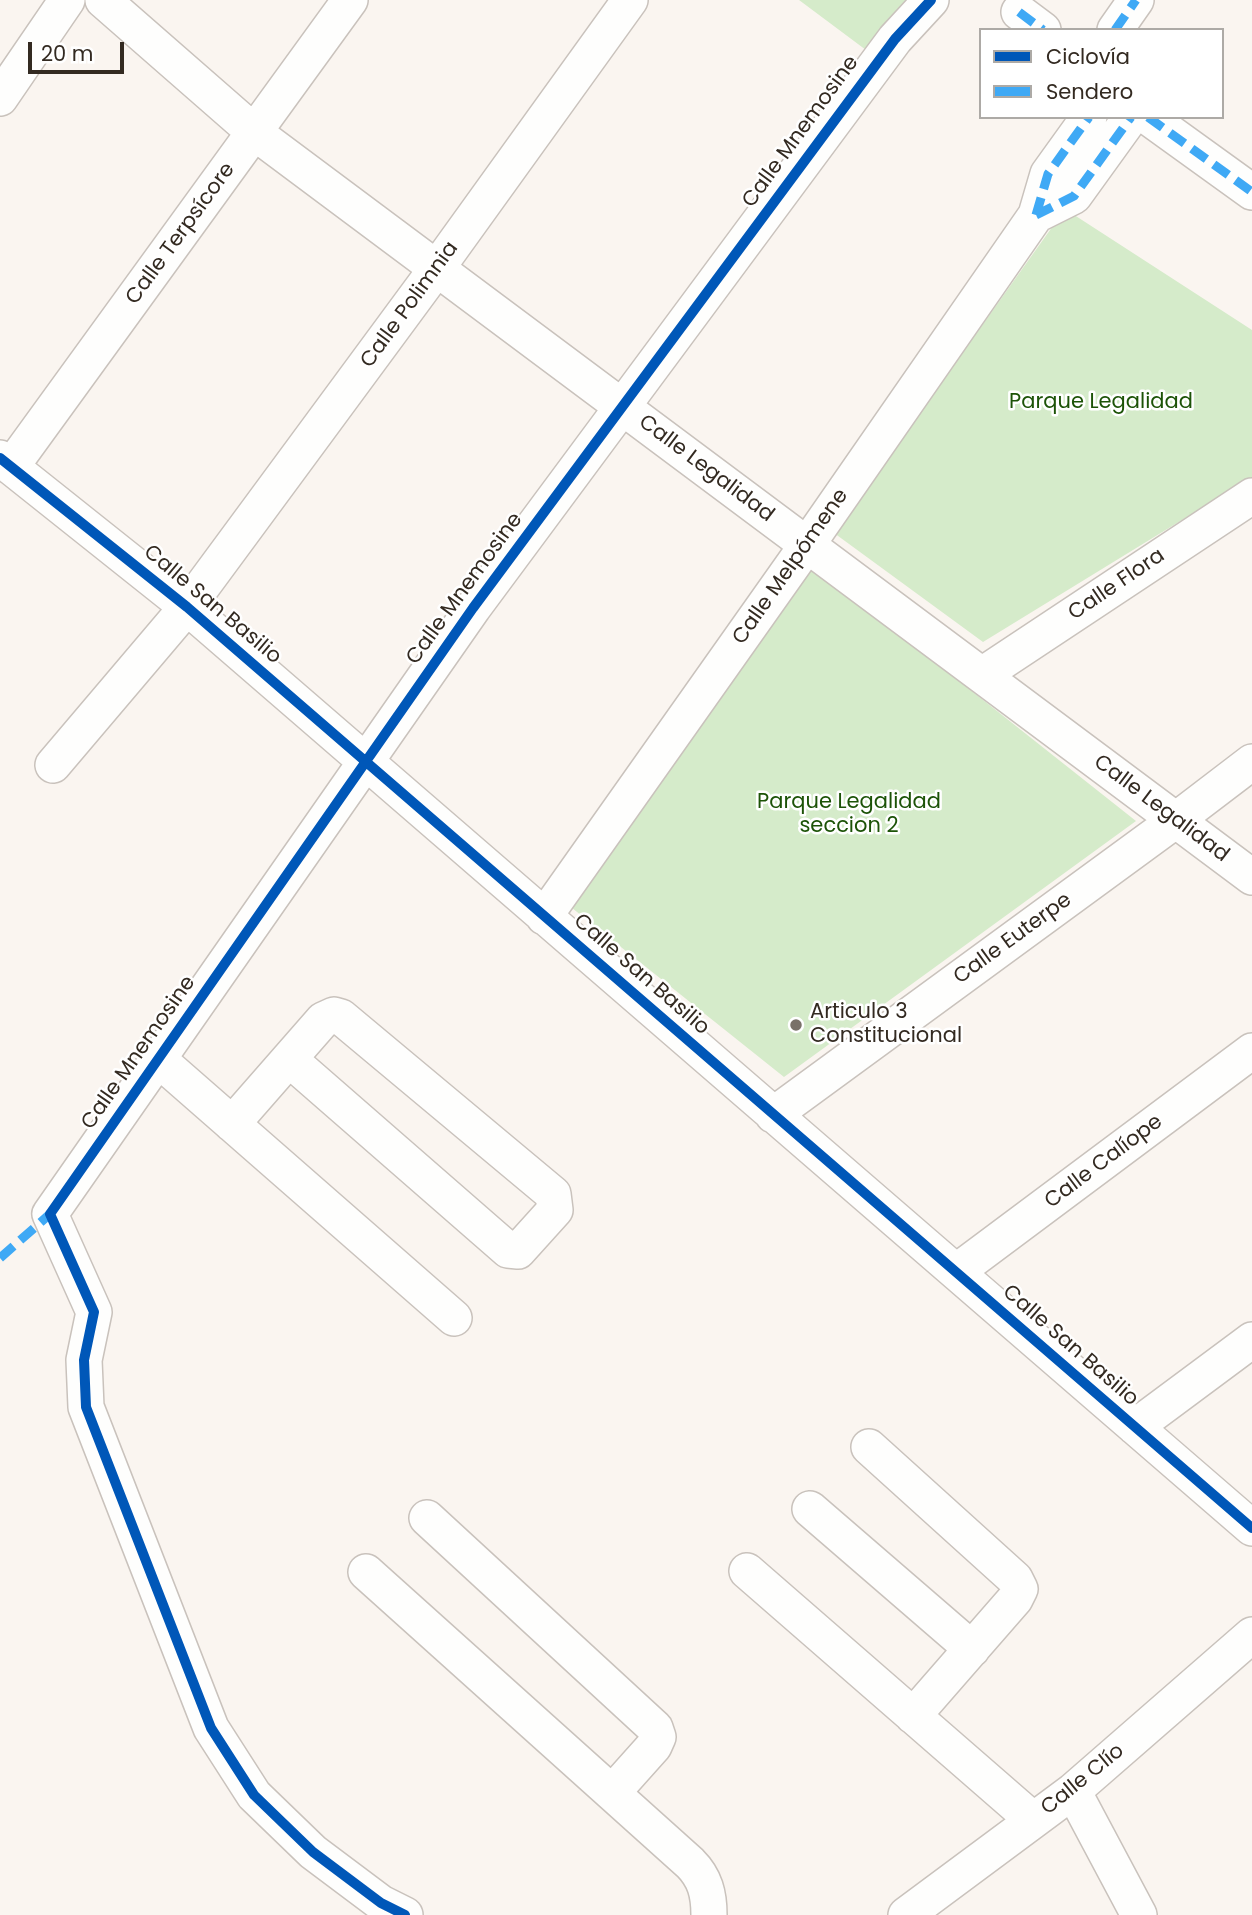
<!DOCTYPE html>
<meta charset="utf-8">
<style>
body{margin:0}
#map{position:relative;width:1252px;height:1915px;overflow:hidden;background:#faf5f0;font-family:Poppins,sans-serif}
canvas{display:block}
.legend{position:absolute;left:979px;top:28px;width:245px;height:91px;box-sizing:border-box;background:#fff;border:2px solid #adaaa6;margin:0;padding:9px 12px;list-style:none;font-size:21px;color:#332a21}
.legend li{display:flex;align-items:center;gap:14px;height:35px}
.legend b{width:35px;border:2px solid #adaaa6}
.scale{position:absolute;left:28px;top:42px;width:96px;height:32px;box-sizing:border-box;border:4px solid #332a21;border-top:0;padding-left:9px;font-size:21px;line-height:24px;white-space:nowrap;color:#332a21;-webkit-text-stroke:5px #fff;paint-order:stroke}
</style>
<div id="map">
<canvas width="1252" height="1915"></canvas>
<ul class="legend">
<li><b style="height:9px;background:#0057b8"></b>Ciclovía</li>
<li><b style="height:9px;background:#3fa9f5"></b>Sendero</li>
</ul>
<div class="scale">20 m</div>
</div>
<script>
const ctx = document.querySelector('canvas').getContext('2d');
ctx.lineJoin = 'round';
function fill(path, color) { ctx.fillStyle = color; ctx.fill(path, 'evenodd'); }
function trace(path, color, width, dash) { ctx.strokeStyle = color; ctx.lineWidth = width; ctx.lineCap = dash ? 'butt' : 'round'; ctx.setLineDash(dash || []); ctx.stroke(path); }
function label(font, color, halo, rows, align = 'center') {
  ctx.font = font + ' Poppins,sans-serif'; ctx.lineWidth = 5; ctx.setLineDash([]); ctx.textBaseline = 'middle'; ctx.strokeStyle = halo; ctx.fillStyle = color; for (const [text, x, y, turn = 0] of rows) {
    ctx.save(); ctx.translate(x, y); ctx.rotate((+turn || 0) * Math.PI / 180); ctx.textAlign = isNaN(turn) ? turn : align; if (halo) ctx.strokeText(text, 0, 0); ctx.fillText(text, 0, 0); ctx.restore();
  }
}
const green = new Path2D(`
 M799,0H912L866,50Z
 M1065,209L1252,330V477L983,642L834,533Z
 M810,563L1136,821L784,1077L572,908Z`);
const minor = new Path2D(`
 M103,0L254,132L1252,877
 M1019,12L1043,30
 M1115,30L1136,0
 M0,98L67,0
 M1148,117L1252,192
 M1036,215L1074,196L1131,117
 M0,458L187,607L1252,1528
 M11,467L350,0
 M982,675L1252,496
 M53,765L187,607L437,268L630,0
 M544,917L807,545L1036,215L1048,174L1089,117
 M158,1059L454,1318
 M773,1115L1176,820L1252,762
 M232,1124L323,1020L334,1015L341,1017L553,1194L555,1210L518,1251L508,1250L289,1059
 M956,1272L1252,1051
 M1135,1427L1252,1340
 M869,1447L1015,1579L1020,1589L1015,1599L913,1716
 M810,1509L972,1649
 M427,1518L655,1728L658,1737L654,1746L612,1793
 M747,1571L1033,1820
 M366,1572L690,1863C705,1878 709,1894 709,1915
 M1073,1791L1139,1915
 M405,1915L381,1903L313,1852L254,1795L211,1728L86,1407L84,1360L94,1312L50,1214L473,608L895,39L931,0
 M906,1915L1073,1791L1252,1635`);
const quiet = new Path2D(`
 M1019,12L1043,30
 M1115,30L1136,0
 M1148,117L1252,192
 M1036,215L1074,196L1131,117
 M1036,215L1048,174L1089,117
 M0,1258L50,1214`);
const cycleway = new Path2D(`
 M0,458L187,607L1252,1528
 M405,1915L381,1903L313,1852L254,1795L211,1728L86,1407L84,1360L94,1312L50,1214L473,608L895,39L931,0`);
const markers = [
 [796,1025,7,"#797169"]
];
const streetNames = [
 ["Calle Mnemosine",801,132,-54],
 ["Calle Terpsícore",181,234,-54],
 ["Calle Polimnia",410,305,-54],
 ["Calle Legalidad",706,469,37],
 ["Calle Melpómene",791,567,-55],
 ["Calle Flora",1117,585,-34],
 ["Calle Mnemosine",465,589,-54],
 ["Calle San Basilio",212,605,40],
 ["Calle Legalidad",1161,809,37],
 ["Calle Euterpe",1013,939,-36],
 ["Calle San Basilio",641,975,41],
 ["Calle Mnemosine",139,1053,-55],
 ["Calle Calíope",1104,1162,-37],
 ["Calle San Basilio",1070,1346,41],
 ["Calle Clío",1083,1780,-39]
];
const parkNames = [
 ["Parque Legalidad",1101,403],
 ["Parque Legalidad",849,803],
 ["seccion 2",849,827]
];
const poiNames = [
 ["Articulo 3",810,1013],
 ["Constitucional",810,1037]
];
fill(green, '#d5ebca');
trace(minor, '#c9c2bc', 38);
trace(minor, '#fefefd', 35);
trace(quiet, '#3fa9f5', 9, [18, 9]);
trace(cycleway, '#0057b8', 10);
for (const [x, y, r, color] of markers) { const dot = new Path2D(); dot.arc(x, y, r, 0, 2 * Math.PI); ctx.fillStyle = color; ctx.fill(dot); trace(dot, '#fff', 2.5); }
label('21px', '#332a21', '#fff', streetNames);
label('21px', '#1c5307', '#fff', parkNames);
label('21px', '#332a21', '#fff', poiNames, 'left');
</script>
